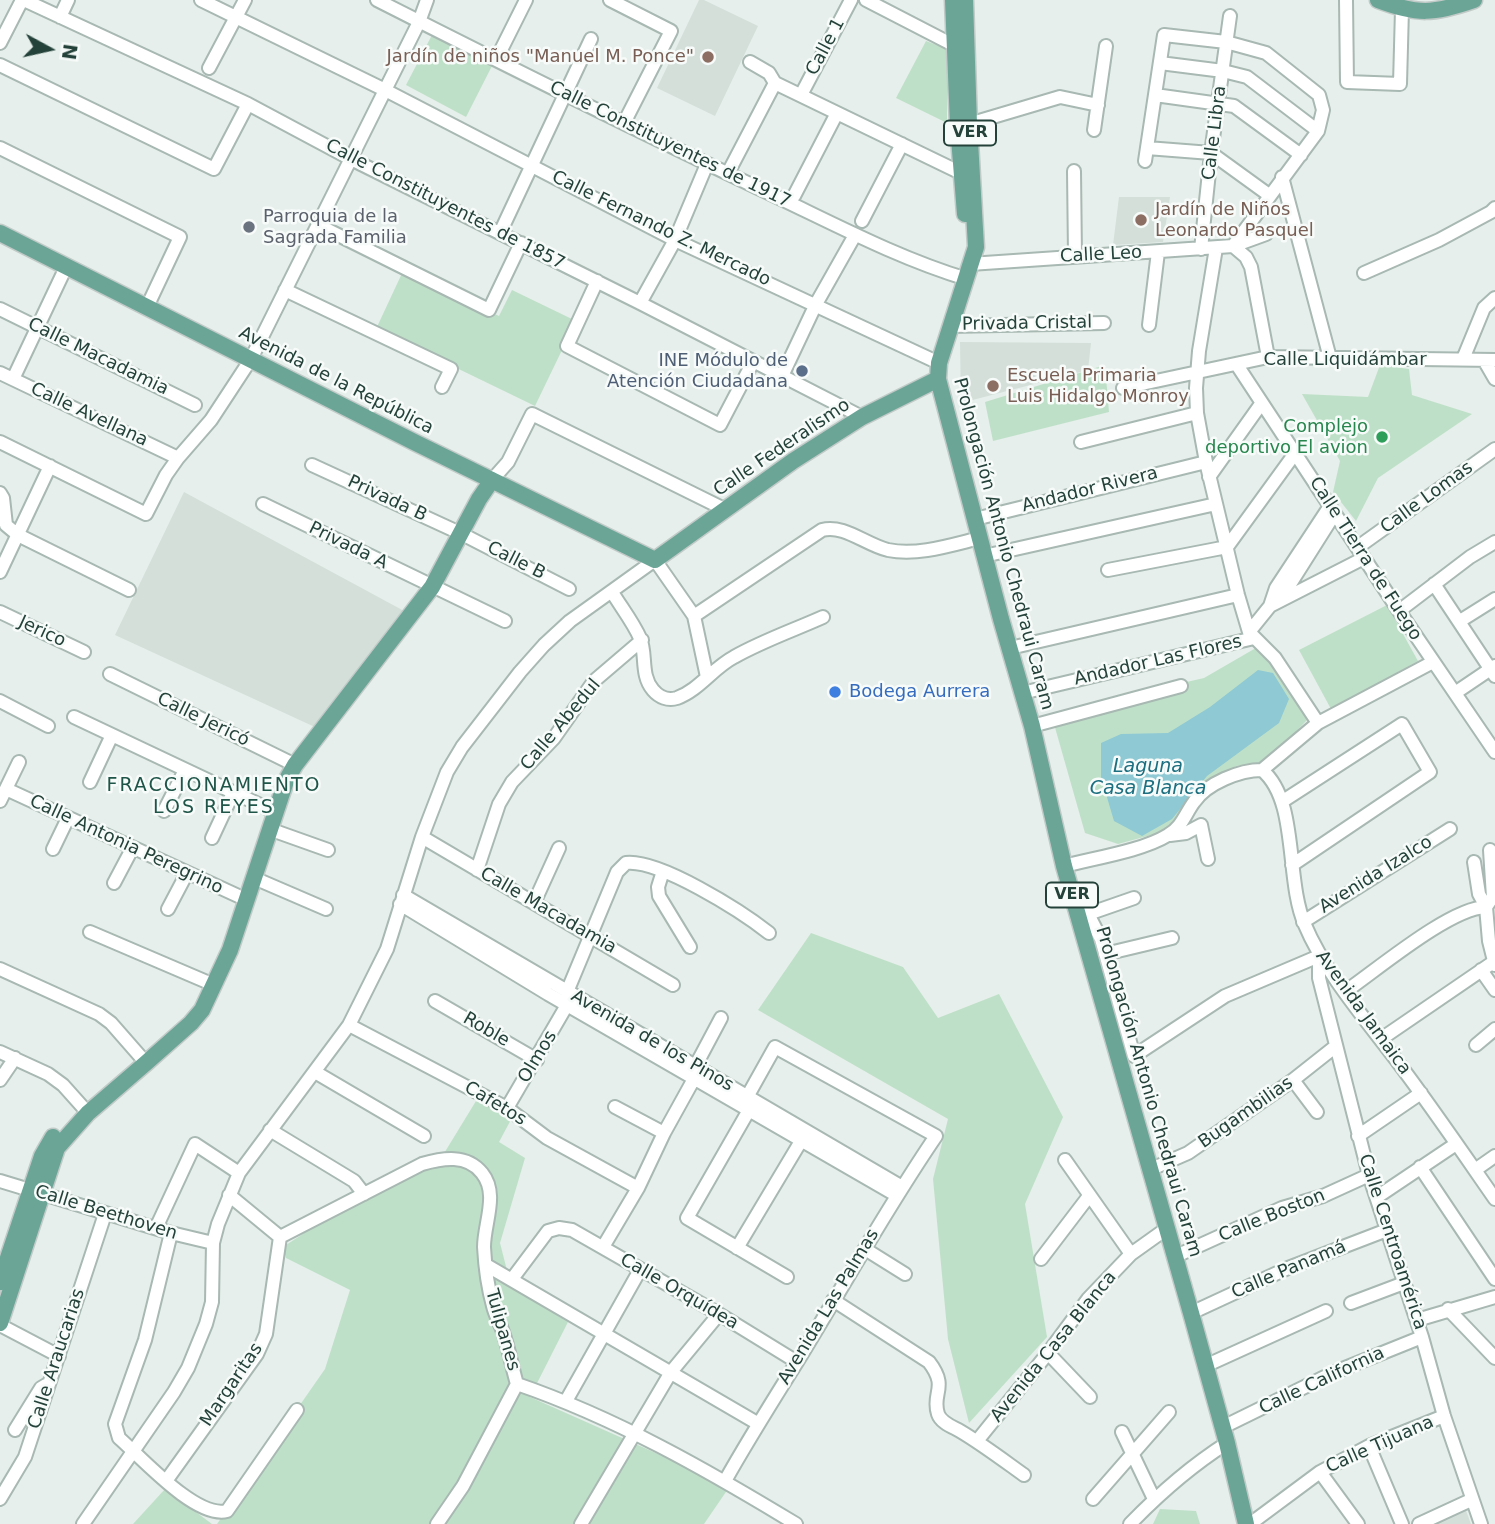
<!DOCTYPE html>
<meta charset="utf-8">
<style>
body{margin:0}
#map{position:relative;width:1495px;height:1524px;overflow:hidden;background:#e6efeb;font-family:"DejaVu Sans",sans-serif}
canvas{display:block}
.north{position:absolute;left:14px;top:14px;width:70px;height:70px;-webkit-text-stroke:5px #f7fbf9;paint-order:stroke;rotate:98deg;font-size:19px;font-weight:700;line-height:28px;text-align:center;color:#24423a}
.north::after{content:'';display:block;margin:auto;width:24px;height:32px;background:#24423a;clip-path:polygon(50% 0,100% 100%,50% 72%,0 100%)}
</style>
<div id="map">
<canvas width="1495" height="1524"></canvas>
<div class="north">N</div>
</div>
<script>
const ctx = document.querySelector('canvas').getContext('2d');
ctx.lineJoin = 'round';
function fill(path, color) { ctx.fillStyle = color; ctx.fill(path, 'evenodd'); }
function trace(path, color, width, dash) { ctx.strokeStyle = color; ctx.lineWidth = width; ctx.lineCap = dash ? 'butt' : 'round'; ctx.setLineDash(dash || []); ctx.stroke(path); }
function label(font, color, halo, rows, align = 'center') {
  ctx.font = font + ' "DejaVu Sans",sans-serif'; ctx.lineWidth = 5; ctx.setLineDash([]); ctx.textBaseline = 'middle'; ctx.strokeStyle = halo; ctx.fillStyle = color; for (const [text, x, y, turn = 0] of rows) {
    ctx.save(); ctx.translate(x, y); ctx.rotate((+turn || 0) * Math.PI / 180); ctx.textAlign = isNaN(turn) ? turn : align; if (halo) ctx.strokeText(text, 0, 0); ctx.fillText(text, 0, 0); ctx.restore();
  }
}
const built = new Path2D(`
 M699,0H704L758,26L715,116L657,88Z
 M1119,197H1170L1163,242L1113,245Z
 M960,342L1091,343L1088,370L961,403Z
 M184,492L406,612L317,728L115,635Z
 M1465,1508L1471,1524H1435Z`);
const green = new Path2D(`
 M433,33L493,64L466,117L406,85Z
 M926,41L947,49V123L896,98Z
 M404,269L499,316L512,290L576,321L535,406L376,329Z
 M1105,365L1109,412L993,441L985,402Z
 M1380,365L1409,369L1412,395L1472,414L1378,478L1356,521L1333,492L1340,461L1302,394L1368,397Z
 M1387,605L1418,661L1331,709L1299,650Z
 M1261,645L1307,720L1267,762L1236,766L1210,785L1170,830L1118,844L1085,833L1054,724L1130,695L1204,678Z
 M811,933L903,967L938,1018L999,994L1063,1117L1025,1204L1047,1337L969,1423L948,1339L933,1179L948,1119L758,1010Z
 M476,1101L514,1114L499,1142L525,1158L500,1243L511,1286L568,1322L530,1397L730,1486L704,1524H217L325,1369L350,1290L286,1258L283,1247L359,1197L443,1155Z
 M165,1489L212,1524H133Z
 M1160,1509L1196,1511L1200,1524H1153Z`);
const water = new Path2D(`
 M1258,670L1273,673L1289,699L1279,723L1207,776L1172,819L1142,836L1114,821L1101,777V743L1121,734L1168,733L1210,707Z`);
const minor = new Path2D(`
 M24,0L248,104L351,159L640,303L862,417
 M201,0L385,90L675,240L939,363
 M377,0C503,64 630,127 758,188C827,220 894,257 967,279
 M610,0L671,31L624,123
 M866,0L961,49
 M1346,0L1347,82L1400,84L1402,9
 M60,17L68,0
 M0,43L22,0
 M496,60L526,0
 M750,62L769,73L775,83
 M1160,63L1223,71L1247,77L1318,131
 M0,65L214,169L248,104
 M209,68L245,0
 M775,83L961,173
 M801,95L851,0
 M1155,95L1234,106L1301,155
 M969,124L1060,97L1098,105
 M1094,130L1106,46
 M0,148L180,237L147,307
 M1147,148L1211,153L1269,195
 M1145,161L1164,35L1226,42L1266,53L1319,95L1323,110L1318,131L1233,246
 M1074,171L1075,256
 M728,173L775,83
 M1282,177L1330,358
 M794,196L837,113
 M862,221L902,144
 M318,225L489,310L521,243
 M500,233L591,39
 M1233,246L1246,257L1251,267L1268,357
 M1216,248L1199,351L1196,388L1197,413L1206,462L1238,595L1249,632L1275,658L1318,723
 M1201,249L1211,153L1230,16
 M970,264L1233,246L1266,234
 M1364,273L1439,240L1491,212L1495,208
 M597,281L567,346L720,425L753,362
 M285,290L451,369L442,387
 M640,303L675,240L707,164
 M0,309L195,405
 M1149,325L1158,252
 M950,326L1104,323
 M1463,359L1484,308L1495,298
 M1484,360L1495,379
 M1237,365L1399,611L1495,752
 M0,373L178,458
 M782,376L816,304L855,235
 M13,379L66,267
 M1123,388L1268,357L1495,360
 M0,442L146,514L166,475L178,458L211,420L251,359L419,22L427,0
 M1081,442L1197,413
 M312,465L462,534L569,589
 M1209,477L1261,404
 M492,480L508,462L532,414L724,509
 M0,493L3,498L6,525L18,535L129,590
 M263,504L505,621
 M975,519L1206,462
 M1358,547L1495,449
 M984,556L1216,504
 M1108,570L1227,547L1296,452
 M0,572L50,466
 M1434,584L1495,676
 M612,592C621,607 633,622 640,638C647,654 640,675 653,690C659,697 668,701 677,698C699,690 713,668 734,657C762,641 794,630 823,617
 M1278,598L1287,589L1330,521
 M1270,606L1276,588L1330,506
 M1399,611L1470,557L1495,542
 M0,612L84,652
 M694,616L822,530C844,524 866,545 888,550C918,556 951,545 980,538
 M1460,621L1495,599
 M1249,632L1270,606L1364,558
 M1010,648L1238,595
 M110,674L295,765
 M1022,693L1254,638
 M1455,693L1495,666
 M0,701L48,726
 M74,717L275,812
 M1032,726L1181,686
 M1262,770C1299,801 1285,880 1305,925C1324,971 1366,1020 1397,1061C1431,1106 1463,1153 1495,1199
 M90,782L112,735
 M6,789L247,900
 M0,801L19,762
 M1283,801L1402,724L1430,772L1292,865
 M164,811L185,770
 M269,829L328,850
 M1170,835L1186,833L1201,825L1208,859
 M422,837L673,985
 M212,838L233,793
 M53,849L68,818
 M1474,862L1479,894L1486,907L1489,941L1495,965
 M1064,866C1094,858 1142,851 1168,835C1182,827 1185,814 1194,802C1207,783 1240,770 1262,770L1318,723L1433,662
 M477,870L499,804L512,782L554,738L594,681L642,640
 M663,871L658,887L659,896L690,947
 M254,878L326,909
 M114,883L132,849
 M403,895L902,1187
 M1074,902L1088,914L1101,939L1134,1056L1225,996L1319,956V978L1369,1175L1422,1337L1444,1416L1481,1524
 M534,903L559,848
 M400,904L548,994L896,1195
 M168,909L187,873
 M1088,914L1134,898
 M1303,922L1450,829
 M90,932L214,985
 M1105,954L1172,938
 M0,969L99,1014L111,1023L146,1063
 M1481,970L1495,990
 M1346,991C1378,969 1450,908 1486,907L1493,897L1490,850
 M567,992L617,872L626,863C659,859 741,911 769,933
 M435,1001L537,1060
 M349,1025L507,1108L547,1138L638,1188
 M1381,1039L1495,961
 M1476,1045L1495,1029
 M0,1052L48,1074L63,1085L88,1113
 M315,1072L424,1136
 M0,1080L15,1058
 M1293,1080L1317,1112
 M615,1107L664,1133
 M507,1108L567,1005
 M749,1110L687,1218L787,1277
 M270,1130L354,1181L364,1194
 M1358,1136L1421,1093
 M1065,1160L1131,1254
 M1420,1167L1495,1279
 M1149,1170L1188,1153L1293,1080L1336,1046
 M1475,1170L1495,1156
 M0,1181L171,1233L213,1243
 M229,1195L280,1237
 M1377,1197L1456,1144
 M156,1228L195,1144L239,1173
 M171,1233L145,1340L115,1424L119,1438C141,1457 196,1519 227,1511L297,1410
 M280,1237L422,1164C443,1158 467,1154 482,1173C499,1194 484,1223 484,1247C485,1266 488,1288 493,1306C495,1315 500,1323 503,1332C509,1349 512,1367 517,1384
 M603,1247L638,1188L664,1133L695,1077L696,1065L721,1018
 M737,1248L801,1141
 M865,1249L905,1274
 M1174,1257L1282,1208L1323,1196L1369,1175
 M1041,1259L1089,1196
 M486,1265L757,1423
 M512,1279L548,1231L559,1228L572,1230L719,1314L797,1362
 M833,1300L929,1362C949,1388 931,1393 938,1414C941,1423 953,1427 960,1431C982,1444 1003,1460 1024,1475
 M1351,1303L1404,1283
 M1448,1309L1495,1358
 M1191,1313L1288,1268L1387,1230
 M1417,1320L1495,1297
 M0,1325L59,1356
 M1048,1353L1090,1397
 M1205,1366L1326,1311
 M517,1384C616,1418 707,1470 796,1524
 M566,1401L640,1270
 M1223,1427L1335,1372L1422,1337
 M15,1430L41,1388L46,1385
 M1122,1432L1154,1499
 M977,1441L1048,1353L1088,1299L1131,1254L1166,1229
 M1369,1446L1402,1524
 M1320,1472L1358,1524
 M166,1481L257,1354L266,1334L280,1237
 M725,1481C748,1440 772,1402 797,1362C843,1287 886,1209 936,1136L775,1047L742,1106
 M0,1499L25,1457L105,1214
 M1093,1499L1169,1412
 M83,1524L174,1392L188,1368L206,1324L212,1302L213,1243L218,1224L239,1173L349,1025L387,949L422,837L447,772L462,747L520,672L544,645L570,621L655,560L694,616L707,677
 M437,1524L463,1486L517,1384
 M581,1524L671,1372L719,1314
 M1130,1524C1160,1493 1191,1466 1227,1443
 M1250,1524L1320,1472L1369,1446L1444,1416
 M1419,1524L1471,1500`);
const major = new Path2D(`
 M953,0L958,125L965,214
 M965,0L969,124L976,247L939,363L938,379L1001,619L1032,726L1064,866L1191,1313L1227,1443L1246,1524
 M1378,0C1417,15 1434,14 1474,0
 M0,233L416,443L655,560L793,461L862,417L938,379
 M0,1282L42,1156L53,1137
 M0,1323L57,1148L88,1113L146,1063L191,1023L202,1010L230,950L286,781L295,765L432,587L479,499L492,480`);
const markers = [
 [708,57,7,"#8d6e63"],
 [1141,220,7,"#8d6e63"],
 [249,227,7,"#6b7280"],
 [802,371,7,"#5c6f8a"],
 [993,386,7,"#8d6e63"],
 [1382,437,7,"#2e9e5b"],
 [835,692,7,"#3f7fe0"]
];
const shields = [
 [970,133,52],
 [1072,895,52]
];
const shieldNames = [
 ["VER",970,133],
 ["VER",1072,895]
];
const streetNames = [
 ["Calle 1",826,47,-62],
 ["Calle Libra",1215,133,-83],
 ["Calle Constituyentes de 1917",670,145,26],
 ["Calle Constituyentes de 1857",445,205,27],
 ["Calle Fernando Z. Mercado",661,229,26],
 ["Calle Leo",1101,255,-3],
 ["Privada Cristal",1027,324,-1],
 ["Calle Macadamia",98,357,26],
 ["Calle Liquidámbar",1345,360],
 ["Avenida de la República",336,381,27],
 ["Calle Avellana",89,415,25],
 ["Calle Federalismo",782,448,-34],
 ["Andador Rivera",1090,490,-14],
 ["Calle Lomas",1427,498,-36],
 ["Privada B",387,499,25],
 ["Prolongación Antonio Chedraui Caram",1003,544,75],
 ["Privada A",348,546,26],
 ["Calle Tierra de Fuego",1365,559,57],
 ["Calle B",516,561,27],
 ["Jerico",42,632,25],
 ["Andador Las Flores",1158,661,-13],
 ["Calle Jericó",203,720,26],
 ["Calle Abedul",561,725,-50],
 ["Calle Antonia Peregrino",126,845,25],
 ["Avenida Izalco",1376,875,-32],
 ["Calle Macadamia",548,911,30],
 ["Avenida Jamaica",1363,1013,54],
 ["Roble",486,1030,30],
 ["Avenida de los Pinos",652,1041,30],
 ["Olmos",538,1057,-59],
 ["Prolongación Antonio Chedraui Caram",1148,1092,74],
 ["Cafetos",495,1104,31],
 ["Bugambilias",1246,1113,-35],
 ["Calle Beethoven",106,1213,17],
 ["Calle Boston",1272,1216,-22],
 ["Calle Centroamérica",1392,1242,72],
 ["Calle Panamá",1289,1270,-23],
 ["Calle Orquídea",679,1292,30],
 ["Avenida Las Palmas",829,1307,-59],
 ["Tulipanes",502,1330,74],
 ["Avenida Casa Blanca",1054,1347,-51],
 ["Calle Araucarias",57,1359,-72],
 ["Calle California",1322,1381,-25],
 ["Margaritas",232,1385,-56],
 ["Calle Tijuana",1380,1445,-24]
];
const educationNames = [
 ["Jardín de niños \"Manuel M. Ponce\"",694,57,"right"],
 ["Jardín de Niños",1155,210],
 ["Leonardo Pasquel",1155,231],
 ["Escuela Primaria",1007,376],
 ["Luis Hidalgo Monroy",1007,397]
];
const worshipNames = [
 ["Parroquia de la",263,217],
 ["Sagrada Familia",263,238]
];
const serviceNames = [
 ["INE Módulo de",788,361],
 ["Atención Ciudadana",788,382]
];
const leisureNames = [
 ["Complejo",1368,427],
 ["deportivo El avion",1368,448]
];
const shopNames = [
 ["Bodega Aurrera",849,692]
];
const waterNames = [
 ["Laguna",1148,767],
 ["Casa Blanca",1148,789]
];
const neighbourhoodNames = [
 ["FRACCIONAMIENTO",214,786],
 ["LOS REYES",214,808]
];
fill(built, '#d4dfda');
fill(green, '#bfe0c8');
fill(water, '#8ec9d4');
trace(minor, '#a8b8b2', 16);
trace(major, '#c2cac8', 19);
trace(minor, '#fff', 12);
trace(major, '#6aa596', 16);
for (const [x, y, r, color] of markers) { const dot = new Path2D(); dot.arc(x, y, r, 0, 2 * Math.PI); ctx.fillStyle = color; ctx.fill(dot); trace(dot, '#f7fbf9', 2.5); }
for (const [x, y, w] of shields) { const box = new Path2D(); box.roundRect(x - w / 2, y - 12.5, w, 25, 5); ctx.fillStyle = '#f7fbf9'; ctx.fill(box); trace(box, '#24423a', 2); }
label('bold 16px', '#24423a', null, shieldNames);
label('18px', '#24423a', '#f7fbf9', streetNames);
label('18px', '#785e54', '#f7fbf9', educationNames, 'left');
label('18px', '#5b616d', '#f7fbf9', worshipNames, 'left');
label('18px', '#4e5e75', '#f7fbf9', serviceNames, 'right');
label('18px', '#27864d', '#f7fbf9', leisureNames, 'right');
label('18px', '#366cbe', '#f7fbf9', shopNames, 'left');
label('italic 19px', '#1c6f80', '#f7fbf9', waterNames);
ctx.letterSpacing = '2px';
label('19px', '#1f5548', '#f7fbf9', neighbourhoodNames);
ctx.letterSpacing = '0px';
</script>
